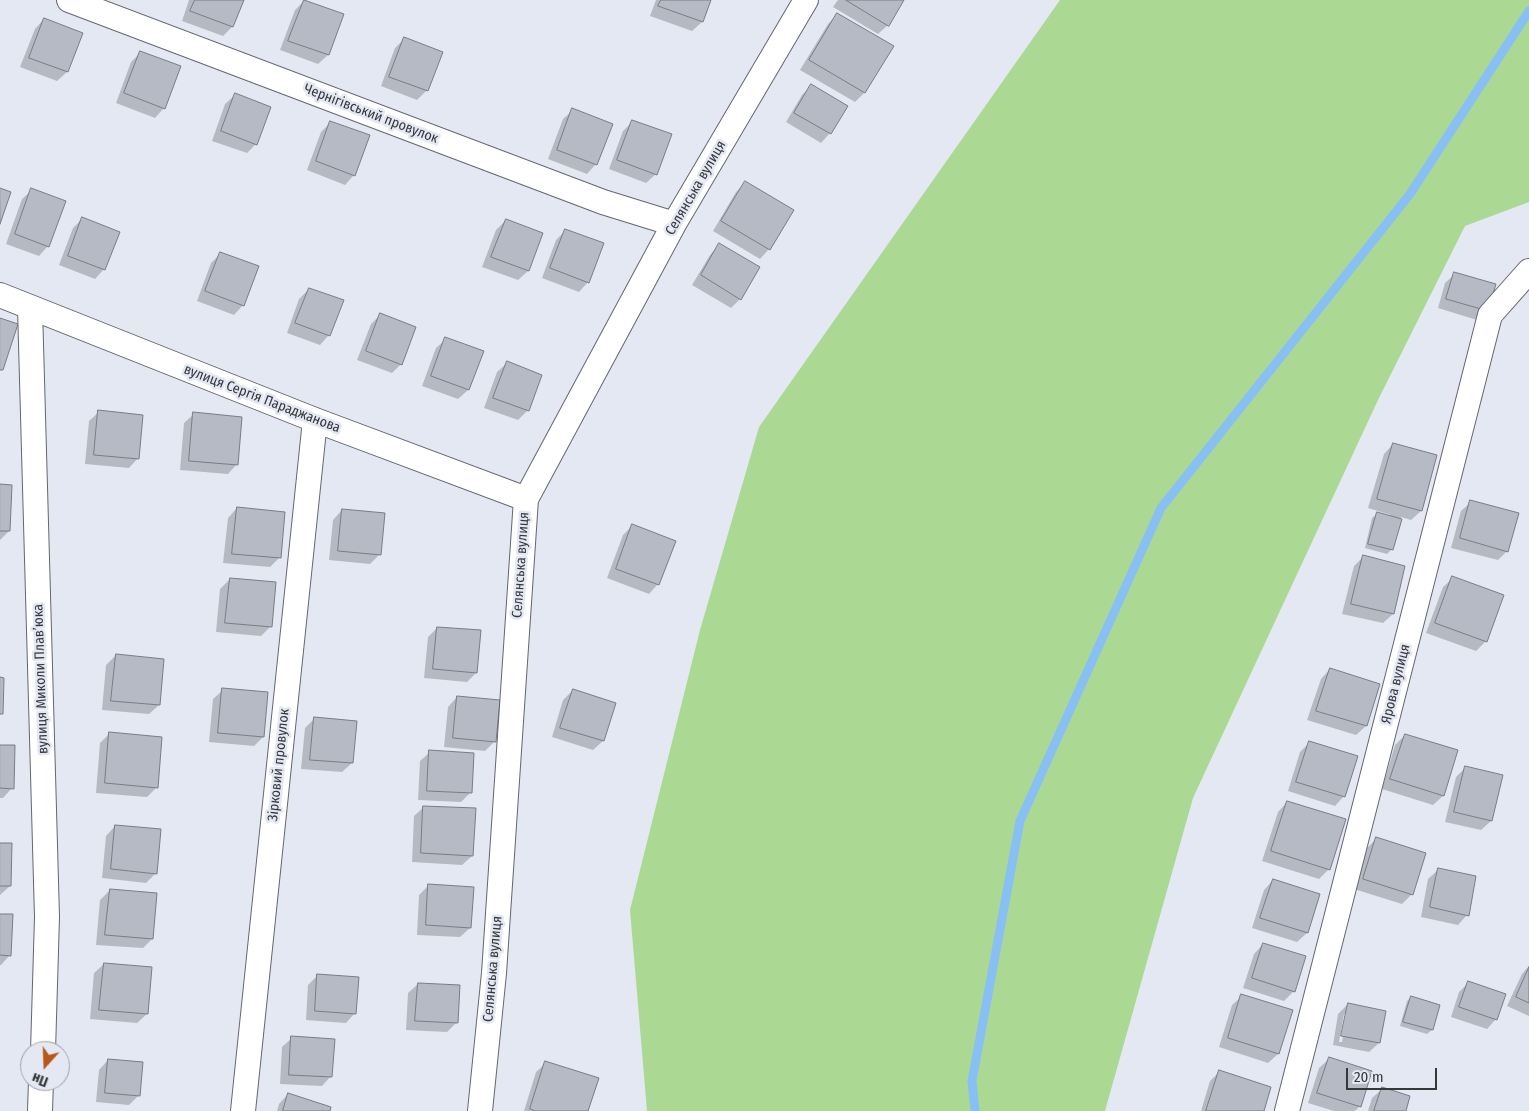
<!DOCTYPE html>
<meta charset="utf-8">
<style>
body{margin:0}
#map{position:relative;width:1529px;height:1111px;overflow:hidden;background:#e4e8f3;font-family:"Fira Sans Condensed",sans-serif}
canvas{display:block}
.north{position:absolute;left:20px;top:1041px;width:50px;height:50px;box-sizing:border-box;background:#e4e8f3;border:1px solid #9ea1a9;border-radius:50%;rotate:200deg;font-size:14px;font-weight:700;line-height:20px;text-align:center;color:#36373b}
.north::after{content:'';display:block;margin:auto;width:18px;height:22px;background:#b95719;clip-path:polygon(50% 0,100% 100%,50% 72%,0 100%)}
.scale{position:absolute;left:1346px;top:1068px;width:91px;height:22px;box-sizing:border-box;border:2px solid #36373b;border-top:0;padding-left:6px;font-size:15px;line-height:18px;white-space:nowrap;color:#36373b;-webkit-text-stroke:4px #e4e8f3;paint-order:stroke}
</style>
<div id="map">
<canvas width="1529" height="1111"></canvas>
<div class="north">Пн</div>
<div class="scale">20 m</div>
</div>
<script>
const ctx = document.querySelector('canvas').getContext('2d');
ctx.lineJoin = 'round';
function fill(path, color) { ctx.fillStyle = color; ctx.fill(path, 'evenodd'); }
function trace(path, color, width, dash) { ctx.strokeStyle = color; ctx.lineWidth = width; ctx.lineCap = dash ? 'butt' : 'round'; ctx.setLineDash(dash || []); ctx.stroke(path); }
function label(font, color, halo, rows, align = 'center') {
  ctx.font = font + ' "Fira Sans Condensed",sans-serif'; ctx.lineWidth = 5; ctx.setLineDash([]); ctx.textBaseline = 'middle'; ctx.strokeStyle = halo; ctx.fillStyle = color; for (const [text, x, y, turn = 0] of rows) {
    ctx.save(); ctx.translate(x, y); ctx.rotate((+turn || 0) * Math.PI / 180); ctx.textAlign = isNaN(turn) ? turn : align; if (halo) ctx.strokeText(text, 0, 0); ctx.fillText(text, 0, 0); ctx.restore();
  }
}
const green = new Path2D(`
 M1060,0H1529V202L1465,226L1378,400L1193,798L1105,1111H647L630,910L700,630L759,427Z`);
const shadow = new Path2D(`
 M189,0H242L232,27L223,36L182,21Z
 M656,0H710L702,22L692,31L650,16Z
 M838,0H902L888,25L878,34L833,7Z
 M304,1L328,55L318,64L280,50L295,10Z
 M838,14L864,93L855,102L800,70L828,24Z
 M44,19L81,33L67,72L57,81L20,67L35,29Z
 M404,39L427,90L417,100L381,86L395,48Z
 M140,53L164,108L155,118L116,103L131,62Z
 M811,86L830,133L821,143L786,122L802,95Z
 M235,95L256,144L247,153L212,141L225,104Z
 M573,110L596,164L587,174L548,159L563,119Z
 M633,121L656,174L646,183L609,169L623,131Z
 M331,122L354,175L345,185L307,170L321,132Z
 M745,183L769,249L760,259L713,231L736,192Z
 M32,190L48,246L39,256L6,244L22,199Z
 M82,219L104,269L95,279L59,265L73,228Z
 M506,220L528,271L518,280L482,267L496,230Z
 M565,231L588,282L579,292L542,278L556,240Z
 M719,245L740,299L731,308L692,285L710,255Z
 M221,253L243,305L234,315L197,301L211,263Z
 M1455,274L1494,285L1477,320L1438,308L1445,283Z
 M309,289L329,335L320,345L287,333L299,299Z
 M380,315L401,364L392,373L357,360L371,324Z
 M446,339L482,352L468,390L458,399L422,386L436,348Z
 M507,363L528,410L518,420L484,408L497,372Z
 M99,412L138,458L129,468L85,464L89,421Z
 M194,414L237,464L228,474L180,470L184,423Z
 M1393,444L1436,456L1421,511L1411,520L1401,517L1392,549L1387,554L1365,548L1372,518L1377,514L1390,517L1391,515L1368,508L1384,454Z
 M0,486L9,531L0,540Z
 M1471,502L1507,551L1498,560L1451,548L1461,511Z
 M237,508L279,558L270,567L223,563L228,518Z
 M342,510L380,554L370,564L329,560L333,520Z
 M632,526L658,584L649,594L607,578L623,535Z
 M1363,557L1404,567L1393,614L1383,623L1342,614L1354,566Z
 M1453,578L1486,641L1476,651L1426,633L1443,587Z
 M230,579L271,626L261,636L216,632L220,589Z
 M437,628L476,673L467,682L424,678L428,637Z
 M116,655L159,705L149,714L102,710L106,665Z
 M1330,669L1378,685L1366,726L1356,735L1307,720L1321,679Z
 M223,690L263,737L254,746L209,742L213,699Z
 M573,690L615,703L603,741L593,750L552,737L563,700Z
 M457,697L495,741L485,751L444,747L448,707Z
 M314,719L352,763L342,772L301,769L305,728Z
 M110,733L156,788L147,797L96,793L100,743Z
 M1405,735L1443,796L1433,805L1382,789L1395,745Z
 M1310,742L1344,796L1335,806L1288,791L1300,752Z
 M0,746L12,788L3,798H0Z
 M430,752L470,793L461,802L418,800L420,761Z
 M1465,768L1491,821L1481,830L1445,822L1456,777Z
 M1287,802L1329,869L1319,879L1262,861L1278,812Z
 M424,807L472,856L462,865L412,862L414,816Z
 M115,826L156,873L146,883L102,878L106,836Z
 M1377,838L1412,894L1402,904L1354,889L1367,848Z
 M0,844L10,886L0,895Z
 M1438,870L1467,915L1458,925L1421,917L1428,879Z
 M1273,880L1319,895L1307,933L1297,942L1252,928L1264,890Z
 M429,885L470,928L460,937L417,935L419,895Z
 M110,890L152,939L143,948L96,945L100,900Z
 M0,915L10,955L1,965H0Z
 M1263,944L1294,991L1284,1001L1243,988L1254,954Z
 M104,964L147,1014L137,1023L90,1019L94,973Z
 M1529,966V1016L1507,1006L1522,974Z
 M318,975L355,1013L346,1023L306,1020L308,985Z
 M1468,983L1496,1019L1487,1029L1451,1017L1459,992Z
 M418,984L456,1023L447,1032L406,1030L408,993Z
 M1242,996L1278,1054L1268,1063L1219,1047L1232,1005Z
 M1411,997L1432,1030L1427,1034L1400,1026L1407,1001Z
 M1348,1004L1379,1043L1369,1052L1333,1045L1338,1014ZM1344,1014H1347L1342,1042H1339Z
 M292,1038L331,1076L322,1086L280,1084L282,1047Z
 M1329,1059L1360,1106L1355,1111H1334L1308,1103L1319,1068Z
 M108,1060L139,1095L129,1105L96,1102L99,1070Z
 M546,1063L587,1111H524L536,1072Z
 M1219,1072L1262,1111H1201L1210,1081Z
 M1382,1089L1404,1111H1368L1372,1098Z
 M288,1094L329,1111H277L279,1104Z`);
const stream = new Path2D(`
 M975,1111L972,1081L1020,821L1161,508L1410,194L1529,11`);
const building = new Path2D(`
 M195,0H244L233,27L190,11Z
 M304,0L344,14L329,55L288,41Z
 M661,0H711L703,22L658,6Z
 M846,0H904L889,26Z
 M837,13L894,46L865,93L809,60Z
 M44,18L83,33L68,72L29,58Z
 M404,37L443,52L428,91L389,77Z
 M140,51L181,66L165,109L124,93Z
 M811,84L848,106L831,134L794,113Z
 M235,93L271,107L257,145L221,131Z
 M572,108L613,124L597,165L557,150Z
 M632,120L672,134L657,175L617,160Z
 M330,121L370,135L355,176L316,161Z
 M745,181L794,210L770,250L721,221Z
 M0,188L11,192L0,224Z
 M31,188L66,201L49,247L15,234Z
 M82,217L120,232L105,270L68,256Z
 M506,219L543,233L529,271L491,257Z
 M565,229L604,243L589,283L550,268Z
 M719,243L760,267L741,300L701,275Z
 M220,252L259,266L244,306L205,291Z
 M1454,272L1496,284L1488,311L1446,299Z
 M309,288L344,300L330,336L295,323Z
 M380,313L416,327L402,365L366,351Z
 M0,318L18,324L3,370H0Z
 M445,337L484,351L469,390L431,376Z
 M507,361L542,375L529,411L493,398Z
 M98,410L143,415L139,459L94,455Z
 M193,412L242,417L238,465L189,461Z
 M1393,443L1437,455L1422,511L1377,499Z
 M0,484L12,485L10,531H0Z
 M1470,500L1519,513L1508,552L1460,538Z
 M237,507L285,512L281,558L232,554Z
 M342,509L385,513L381,555L338,551Z
 M1377,512L1402,519L1393,550L1368,544Z
 M632,524L676,541L659,585L616,569Z
 M1363,555L1405,566L1394,614L1351,604Z
 M1452,576L1504,595L1487,642L1435,623Z
 M230,578L276,582L272,627L225,623Z
 M437,627L481,630L477,673L433,669Z
 M116,654L164,659L160,705L111,701Z
 M1330,668L1380,684L1367,726L1316,711Z
 M0,677L4,678L3,714H0Z
 M222,688L268,692L264,737L218,733Z
 M573,689L616,703L604,741L560,728Z
 M457,696L500,700L496,742L453,738Z
 M314,717L357,721L353,763L310,760Z
 M109,732L162,737L158,788L105,783Z
 M1405,734L1458,750L1444,796L1390,779Z
 M1309,741L1358,756L1345,797L1296,782Z
 M0,745H15L14,789L0,788Z
 M429,750L474,753L472,793L427,791Z
 M1465,766L1503,775L1492,821L1454,812Z
 M1287,801L1346,819L1330,870L1271,851Z
 M423,806L476,808L473,856L421,853Z
 M115,825L161,829L157,874L111,869Z
 M1376,837L1426,853L1413,895L1363,879Z
 M0,843H12L11,886H0Z
 M1438,868L1476,876L1469,916L1430,907Z
 M1273,879L1320,894L1308,933L1260,918Z
 M428,884L474,887L471,928L426,925Z
 M110,889L157,893L153,939L105,935Z
 M0,914H13L11,956L0,955Z
 M1263,943L1306,956L1295,992L1252,978Z
 M104,963L152,967L148,1014L99,1010Z
 M1529,967V1003L1516,997Z
 M317,974L359,977L356,1014L315,1011Z
 M1468,981L1506,994L1497,1020L1459,1007Z
 M418,983L460,985L458,1023L415,1021Z
 M1241,994L1293,1010L1279,1054L1228,1038Z
 M1411,996L1440,1005L1433,1030L1403,1022Z
 M1348,1003L1386,1011L1380,1043L1341,1036Z
 M291,1036L335,1039L332,1077L289,1075Z
 M1329,1057L1372,1071L1361,1107L1317,1093Z
 M108,1059L143,1062L140,1096L105,1093Z
 M545,1061L599,1078L588,1111H535L530,1109Z
 M1219,1070L1271,1087L1264,1111H1206Z
 M1382,1087L1410,1096L1406,1111H1374Z
 M288,1093L331,1107L330,1111H283Z`);
const street = new Path2D(`
 M69,0L603,202L674,224
 M0,295L315,420L526,499
 M30,308L47,917L43,1051
 M40,1111L41,1081
 M243,1111L315,420
 M480,1111L494,973L526,499L674,224L806,0
 M1287,1111L1490,315L1529,271`);
const streetNames = [
 ["Чернігівський провулок",371,114,21],
 ["Селянська вулиця",696,188,-60],
 ["вулиця Сергія Параджанова",262,399,21],
 ["Селянська вулиця",521,565,-86],
 ["вулиця Миколи Плавʼюка",41,679,-92],
 ["Ярова вулиця",1396,684,-76],
 ["Зірковий провулок",279,765,-84],
 ["Селянська вулиця",493,969,-85]
];
fill(green, '#abd994');
fill(shadow, '#0003');
trace(stream, '#88c0f4', 9);
fill(building, '#b6bac5');
trace(building, '#787c85', 1);
trace(street, '#636770', 26);
trace(street, '#fff', 24);
label('14px', '#36373b', '#e4e8f3', streetNames);
</script>
